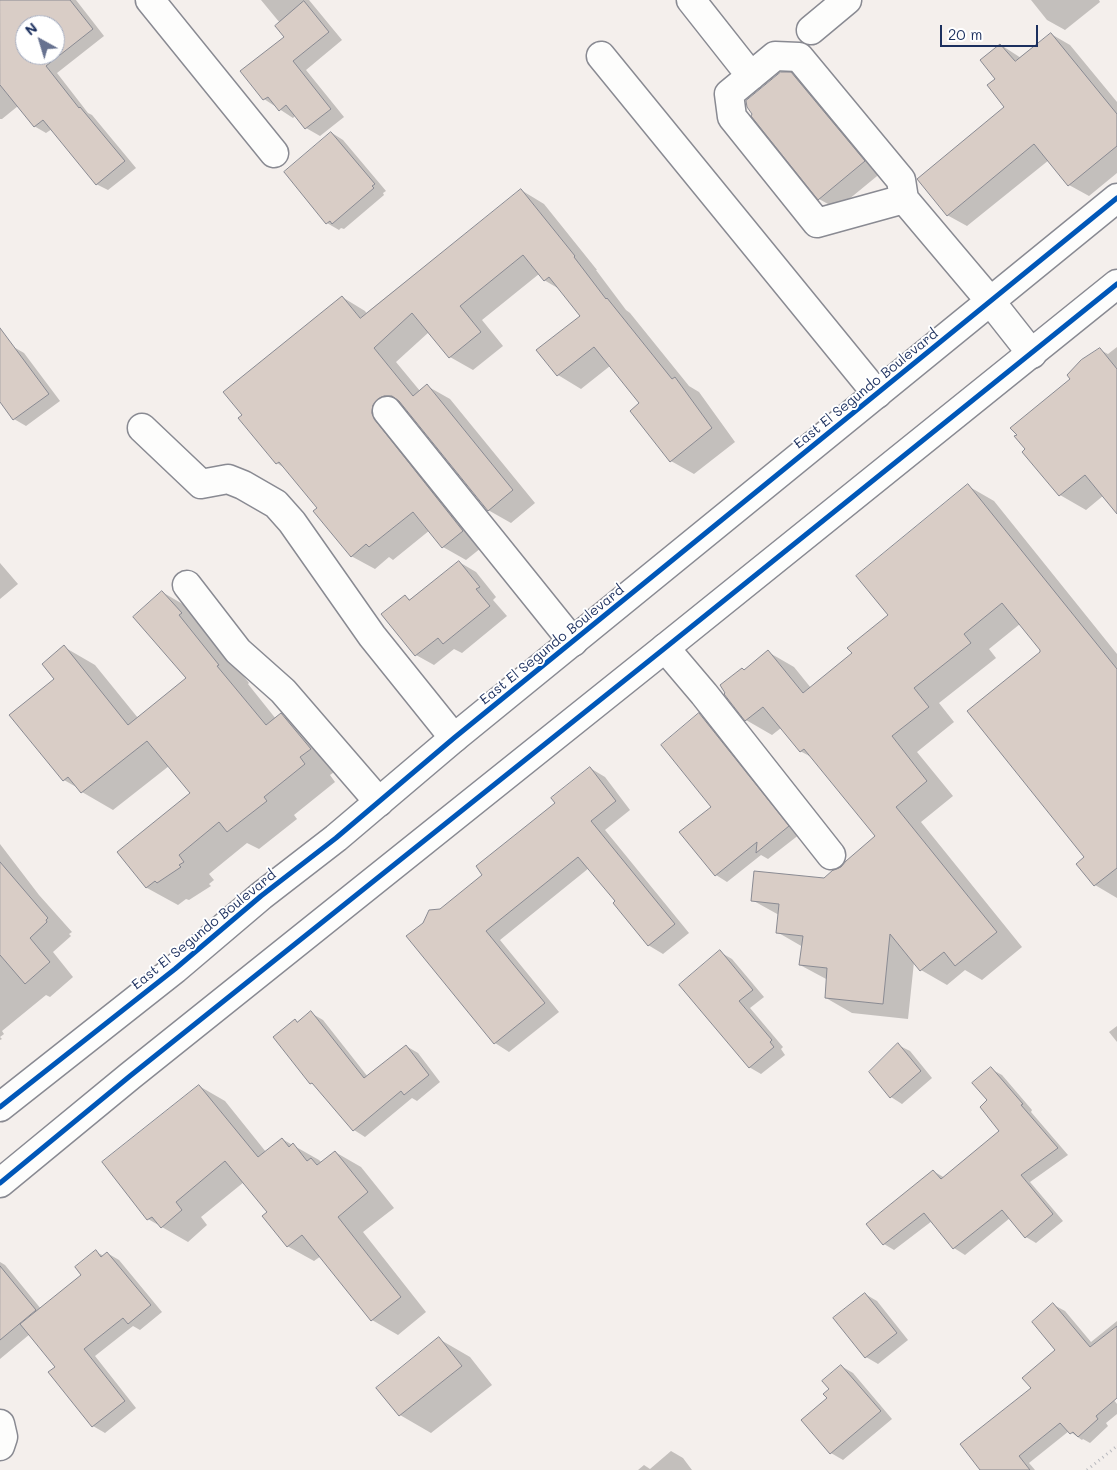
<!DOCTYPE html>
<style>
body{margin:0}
#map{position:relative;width:1117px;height:1470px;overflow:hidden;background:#f4efec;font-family:Mali,sans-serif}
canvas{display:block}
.north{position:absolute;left:15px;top:15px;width:50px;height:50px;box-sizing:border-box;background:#fff;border:1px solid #a4acbf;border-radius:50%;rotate:321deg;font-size:14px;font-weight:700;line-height:20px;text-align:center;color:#1b2f5e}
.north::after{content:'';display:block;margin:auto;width:18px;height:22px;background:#677290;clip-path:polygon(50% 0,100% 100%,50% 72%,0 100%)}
.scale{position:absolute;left:940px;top:25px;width:98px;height:22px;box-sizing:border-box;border:2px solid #1b2f5e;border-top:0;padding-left:6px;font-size:15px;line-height:18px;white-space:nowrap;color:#1b2f5e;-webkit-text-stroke:4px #fff;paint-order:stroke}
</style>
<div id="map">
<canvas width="1117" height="1470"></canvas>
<div class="north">N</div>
<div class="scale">20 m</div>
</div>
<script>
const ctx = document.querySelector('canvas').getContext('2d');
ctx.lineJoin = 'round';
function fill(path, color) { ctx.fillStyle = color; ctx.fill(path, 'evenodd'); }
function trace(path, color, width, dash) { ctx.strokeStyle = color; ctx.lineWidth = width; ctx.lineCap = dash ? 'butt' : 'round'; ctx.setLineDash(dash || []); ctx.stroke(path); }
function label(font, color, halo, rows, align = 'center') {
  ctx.font = font + ' Mali,sans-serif'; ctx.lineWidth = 4; ctx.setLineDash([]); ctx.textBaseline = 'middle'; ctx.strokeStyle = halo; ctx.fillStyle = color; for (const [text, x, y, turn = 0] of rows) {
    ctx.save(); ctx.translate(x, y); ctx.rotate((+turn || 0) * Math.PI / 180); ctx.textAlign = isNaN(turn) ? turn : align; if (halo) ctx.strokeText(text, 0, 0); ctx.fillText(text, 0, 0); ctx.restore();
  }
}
const shadow = new Path2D(`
 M0,0H76L104,36L57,73L88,113L92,115L136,168L108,190L96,184L52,129L46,133L34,126L18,106L2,119H0ZM25,25H55V55H25Z
 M261,0H309L342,40L306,70L344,117L320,136L306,128L296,115L293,118L264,99L286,37L280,23Z
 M1031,0H1099L1100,2L1065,30L1047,20Z
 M1051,34L1070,45L1117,102V173L1089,196L1069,185L1049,160L967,226L947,215L1006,107L997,79L1001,45L1021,58Z
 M791,74L809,84L882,172L837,209L819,199Z
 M332,133L343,140L386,191L383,193L384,195L344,229L341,228L339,230L327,223Z
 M521,190L544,204L597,270H596L626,310L630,313L689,386L699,392L735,442L694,474L671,461L641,404L610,366L581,389L558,375L538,351L582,316L561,290L544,280L539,274L482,320L503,346L473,370L450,357L429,332L396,362L420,391L427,386L450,399L535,503L511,523L488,510L407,409L401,411L486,544L466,560L443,547L430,530L393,560L389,557L375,569L351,556L318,508L286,469L277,463L342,297L365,311L367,314Z
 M12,346L24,353L60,401L26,426L14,419L0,400V354Z
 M1117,347V507L1104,495L1086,510L1060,495L1024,452L1072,380L1100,350L1108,354Z
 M968,486L994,501L1117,654V898L1095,885L1078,864L1086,858L1041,653L1042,650L1020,624L989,649L996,658L939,703L954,722L917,752L953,796L921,822L1022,947L982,980L965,970L947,985L921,970L914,962L908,1019L852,1013L826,998L828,980L800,965L803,947L777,932L779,915L752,900L824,879L842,868L877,837L815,759L800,751L781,728L772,735L746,720L726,694L745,671L768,652L794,667L811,688L853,653L889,615Z
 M459,562L476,572L496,597L493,600L507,616L462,653L454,649L434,665L416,655L405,597L411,600Z
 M0,563L18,584L0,599Z
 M162,592L193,610L210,634L249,683L248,684L276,719L281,715L313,732L341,767L330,775L335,782L294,815L297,819L259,849L247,843L209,874L214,880L209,884L211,886L189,900L186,899L178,905L147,888L119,852L191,793L169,766L113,810L82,792L78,788L64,780L55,679L64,647L95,665L138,718L188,678Z
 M700,715L711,722L800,834L768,859L761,855L727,882L716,875L713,807Z
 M590,768L605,777L630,810L605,830L689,933L663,954L648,945L616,901L589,868L500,940L559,1012L509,1052L495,1043L440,910L484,875L557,804Z
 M0,844L39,895L72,932L69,934L71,936L53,952L73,977L50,997L46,995L2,1031L4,1034L0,1037L2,1039L0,1040Z
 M720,952L732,959L764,997L750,1008L783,1047L781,1049L785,1055L761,1074L749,1067Z
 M311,1013L323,1020L368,1077L406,1046L418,1053L440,1082L417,1101L412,1098L365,1137L354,1130L318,1087L311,1083L299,1023Z
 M1117,1026V1042L1109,1032Z
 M898,1045L910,1051L932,1078L902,1104L891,1097L870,1072Z
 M991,1069L1002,1075L1032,1110L1031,1112L1068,1155L1030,1182L1063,1221L1036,1243L1026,1237L1010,1218L965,1255L954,1248L932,1221L894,1250L884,1244L933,1171L945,1178L1001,1131L989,1101Z
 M199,1086L225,1101L266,1152L282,1139L319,1160L322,1163L335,1152L361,1167L394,1208L363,1232L426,1312L398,1335L372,1320L321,1256L314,1261L287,1246L269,1212L244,1182L201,1217L207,1225L188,1242L148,1219Z
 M96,1252L104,1256L107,1253L119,1260L162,1312L140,1330L133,1326L95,1356L136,1408L105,1433L93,1426L56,1367L30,1334L0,1359V1262L5,1265L41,1309L82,1275Z
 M865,1294L877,1301L908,1340L878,1364L866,1357Z
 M1054,1305L1065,1311L1091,1342L1117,1321V1374L1105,1389L1117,1404V1414L1106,1423L1108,1426L1090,1443L1083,1439L1082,1440L1069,1431L1029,1463L1035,1470H982L1057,1351Z
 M439,1339L470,1357L492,1385L431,1433L400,1415Z
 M841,1366L853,1373L892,1419L843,1460L831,1453L828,1399L831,1389Z
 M671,1451L683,1458L692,1470H638L644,1465L650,1469Z`);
const building = new Path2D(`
 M0,0H70L93,29L46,66L79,108L80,107L125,161L96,185L43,120L34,127L0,85ZM25,25H55V55H25Z
 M304,1L329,32L293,61L331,109L305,129L286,105L279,111L268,97L263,100L240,71L284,37L275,26Z
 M1051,33L1117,114V146L1068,186L1034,144L947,216L917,179L1004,107L987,85L995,79L980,60L1000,44L1015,61Z
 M781,72H791L865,161L818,200L751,116L752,114L747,107L746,101Z
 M331,132L375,184L372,186L374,188L332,224L330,221L326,224L284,172Z
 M521,189L575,256L574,257L606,299L607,298L672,379L675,377L712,428L670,462L630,411L639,403L594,347L557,376L536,350L580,316L549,277L544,281L523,255L460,306L481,332L449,358L412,313L374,348L413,396L427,384L513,490L488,511L399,401L392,396H384L378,399L373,405L372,413L375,420L463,531L442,548L413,512L369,547L366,544L351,557L313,511L317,508L279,462L276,464L238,418L242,415L223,392L342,296L360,318Z
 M0,328L49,394L13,420L0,402Z
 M1100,348L1117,369V514L1085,475L1059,496L1022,452L1025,449L1014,436L1017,435L1010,428L1070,379L1067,375L1081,360Z
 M968,484L1117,669V868L1094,886L1076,864L1084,857L967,711L1040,652V650L1002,603L964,634L971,643L914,688L929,707L892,736L927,781L896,807L997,932L955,966L944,952L920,971L890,934L883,1004L825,998L827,968L799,965L803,936L776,933L779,904L751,901L754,871L824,878L833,870L841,867L846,861L875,836L804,749L800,752L763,707L745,721L724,694L725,693L720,685L742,668L744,670L768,650L803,693L852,653L847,648L888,615L856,576Z
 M459,561L480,587L476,589L490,606L443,644L438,638L415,656L381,614L405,595L409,600Z
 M162,591L182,613L179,615L219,665L217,666L266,725L281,713L311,749L300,757L305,764L264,797L267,801L227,832L219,822L179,855L184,862L179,865L181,867L157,883L155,881L146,888L117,852L190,793L147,741L81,793L68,777L63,781L9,715L54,679L42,664L64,645L128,725L186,678L133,617Z
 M699,713L789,826L756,853L757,842L715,876L679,832L711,807L661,745Z
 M590,767L616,801L591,821L675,924L648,946L613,903L615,901L578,857L486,931L545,1003L494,1044L406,936L423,923L429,910L440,909L482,875L476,866L555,803L551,798Z
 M0,862L48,918L46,920L47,922L30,938L50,962L25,984L0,955Z
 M720,950L753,990L739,1001L772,1040L770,1042L774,1047L749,1068L679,985Z
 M311,1011L364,1078L406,1045L429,1075L404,1095L401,1091L353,1131L312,1083L310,1084L273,1037L295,1019L297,1022Z
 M898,1043L921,1071L890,1098L869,1072Z
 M991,1067L1023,1104L1021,1105L1058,1148L1021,1175L1053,1214L1025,1238L1002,1210L953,1249L924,1213L883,1245L866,1224L933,1170L941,1179L999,1131L980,1107L987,1100L972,1083Z
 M199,1085L258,1157L282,1138L289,1147L293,1143L307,1161L311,1158L317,1165L335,1151L368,1192L338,1217L401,1297L371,1321L302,1235L287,1247L262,1216L267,1212L225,1161L176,1202L182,1210L161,1228L152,1217L147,1220L102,1162Z
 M96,1250L101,1257L107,1252L151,1305L128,1324L123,1318L84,1349L125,1401L92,1427L48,1372L55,1367L20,1324L81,1275L75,1267Z
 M0,1266L36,1310L0,1340Z
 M865,1293L897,1333L865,1358L833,1318Z
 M1053,1303L1090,1347L1117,1326V1398L1096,1416L1098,1419L1078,1437L1073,1432L1070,1434L1060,1423L1019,1456L1030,1470H980L960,1444L1031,1388L1022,1378L1055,1350L1032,1322Z
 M439,1337L462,1366L399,1416L376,1388Z
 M841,1365L881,1411L830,1454L801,1420L827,1398L823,1394L829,1389L822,1381Z`);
const path = new Path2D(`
 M1087,1470L1117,1446`);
const minor = new Path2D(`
 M150,0L274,153
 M691,0L751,76
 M811,30L847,0
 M601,56L877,394
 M775,56L799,57L901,180L904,199L817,223L732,117L729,94Z
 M904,199L991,302L1032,354
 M387,411L573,642
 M142,428L201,484L228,479L243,485L276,504L292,522L372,636L454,738
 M187,585L238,651L283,691L379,802
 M665,648L704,694L831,855
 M0,1424L3,1437L0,1446`);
const major = new Path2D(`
 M0,1107L175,969L261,896L336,838L454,738L1117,198
 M0,1183L130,1076L665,648L1117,284`);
const cycleway = new Path2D(`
 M0,1107L175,969L261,896L336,838L454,738L1117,198
 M0,1183L130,1076L665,648L1117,284`);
const streetNames = [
 ["East El Segundo Boulevard",866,389,-39],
 ["East El Segundo Boulevard",552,645,-39],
 ["East El Segundo Boulevard",204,930,-39]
];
fill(shadow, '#0003');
fill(building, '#d9cdc6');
trace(building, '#898a92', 1);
trace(minor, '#898a92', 31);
trace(major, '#898a92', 31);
trace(path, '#b8b9be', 3, [1, 4]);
trace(minor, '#fdfdfc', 28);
trace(major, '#fdfdfc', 28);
trace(cycleway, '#0057b8', 5);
label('14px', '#1b2f5e', '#fff', streetNames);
</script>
